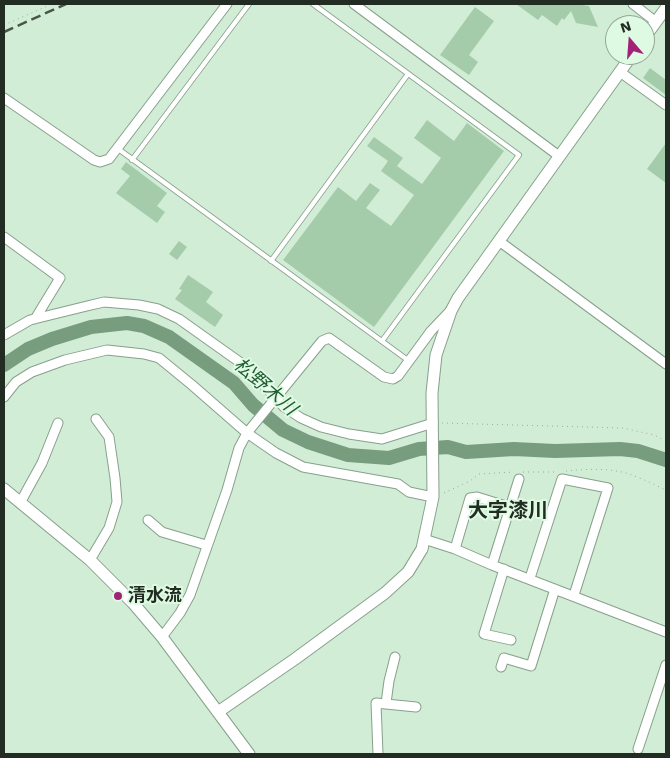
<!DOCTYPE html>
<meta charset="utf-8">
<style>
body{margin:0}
#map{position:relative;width:670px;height:758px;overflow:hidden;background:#d2edd6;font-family:"Work Sans",sans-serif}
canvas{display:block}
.frame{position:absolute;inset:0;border:5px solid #222c23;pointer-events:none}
.north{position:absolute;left:605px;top:15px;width:50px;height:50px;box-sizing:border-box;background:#dffae3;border:1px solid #93a896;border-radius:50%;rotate:342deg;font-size:14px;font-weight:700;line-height:20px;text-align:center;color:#222c23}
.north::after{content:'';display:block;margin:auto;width:18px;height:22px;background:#a12377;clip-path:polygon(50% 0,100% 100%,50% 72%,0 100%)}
</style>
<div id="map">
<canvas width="670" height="758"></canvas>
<div class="frame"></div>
<div class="north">N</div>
</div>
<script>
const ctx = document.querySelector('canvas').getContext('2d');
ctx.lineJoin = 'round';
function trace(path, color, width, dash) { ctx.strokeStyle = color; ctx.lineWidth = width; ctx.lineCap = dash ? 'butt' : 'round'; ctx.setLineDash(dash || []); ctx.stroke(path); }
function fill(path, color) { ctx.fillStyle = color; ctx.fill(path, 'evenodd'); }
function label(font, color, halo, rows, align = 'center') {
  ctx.font = font + ' "Work Sans","Noto Sans JP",sans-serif'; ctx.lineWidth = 4; ctx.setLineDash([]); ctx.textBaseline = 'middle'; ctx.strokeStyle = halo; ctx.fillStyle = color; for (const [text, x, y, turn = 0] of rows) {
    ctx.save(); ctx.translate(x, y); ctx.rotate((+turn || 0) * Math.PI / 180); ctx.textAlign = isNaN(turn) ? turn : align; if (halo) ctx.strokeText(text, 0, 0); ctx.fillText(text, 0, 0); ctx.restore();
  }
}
const river = new Path2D(`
 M4,365L28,349L52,339L91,327L127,323L144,326L169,337L234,383L253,405L283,430L308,442L348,455L389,458L419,449L448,447L466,452L514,449L555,451L620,449L638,451L666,460`);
const building = new Path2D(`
 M516,4H576L589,6L598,27L576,23L571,11L564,20L562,18L557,26L542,15L538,20Z
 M475,7L494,21L469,55L478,62L469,75L440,55Z
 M650,68L666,80V95L643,78Z
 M427,120L454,141L467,123L504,151L374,327L283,260L338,187L356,201L370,183L380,190L366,208L391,226L414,195L381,171L388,161L367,146L374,137L403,158L397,166L422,184L441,158L414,138Z
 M666,143V183L647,169Z
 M126,162L167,193L157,206L165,212L157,223L116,193L130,176L121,169Z
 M179,241L187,247L177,260L169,254Z
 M188,275L213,292L206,302L223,315L215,327L175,299L182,290L179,289Z`);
const path = new Path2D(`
 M4,25L52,4
 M442,423L623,428L654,435L666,441
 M566,471C585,469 607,468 626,473C639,477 653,484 666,490
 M523,472H557
 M444,493L470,481L479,474L514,472`);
const service = new Path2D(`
 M313,4L519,155L382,341
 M117,148L409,361
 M132,160L249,4
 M271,261L408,74`);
const minor = new Path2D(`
 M354,4L559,156
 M633,4L656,22
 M620,72L666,105
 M4,98L94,160L100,162L109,159L227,4
 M4,237L60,278L35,319
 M499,241L666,364
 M4,335L30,320L87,306L104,302L139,305L158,309L179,319L248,368L284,407L301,418L321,427L349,434L382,439L433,423
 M4,397L16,382L32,372L65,360L107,350L144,354L159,358L192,385L247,433L276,453L303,467L398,484L409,492L433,497
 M20,503L42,463L58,423
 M148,520L162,532L206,545
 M424,539L455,549L492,565L666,632
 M455,549L470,498L477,497L509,507
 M90,560L109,528L117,502L115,478L109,437L96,419
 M492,565L519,479
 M504,569L484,634L511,640
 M530,578L562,479L608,488L574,595
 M162,637L180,613L190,595L227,490L239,448L247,433L322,341L329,338L384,377L393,379L398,376L431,331L450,311
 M501,667L504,658L531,666L555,589
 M386,703L389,681L395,657
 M638,749L666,665
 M378,754L376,703L416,707`);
const tertiary = new Path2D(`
 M645,37L666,8
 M4,489L90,560L133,603L162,637L249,754
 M218,712L295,659L385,593L408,572L422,549L433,497L432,393L436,355L451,311L458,298L632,55`);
const rail = new Path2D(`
 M4,32L66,4`);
const markers = [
 [118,596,5,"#a12377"]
];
const poiNames = [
 ["清水流",128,596]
];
const waterNames = [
 ["松野木川",265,387,41]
];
const quarterNames = [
 ["大字漆川",508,511]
];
trace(river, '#779d7e', 14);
fill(building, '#a4ccab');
trace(service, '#87a08b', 6);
trace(minor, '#87a08b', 11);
trace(tertiary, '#87a08b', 13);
trace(path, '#95ab98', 1, [1, 4]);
trace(service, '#fff', 4.5);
trace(minor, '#fff', 9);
trace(tertiary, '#fff', 11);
trace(rail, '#48564a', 2.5, [10, 5]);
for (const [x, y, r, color] of markers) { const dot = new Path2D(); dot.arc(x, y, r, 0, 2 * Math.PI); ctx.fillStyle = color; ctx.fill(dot); trace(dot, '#dffae3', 2); }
label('bold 18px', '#222c23', '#dffae3', poiNames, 'left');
label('italic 19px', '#215d32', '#dffae3', waterNames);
label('bold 20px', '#222c23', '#dffae3', quarterNames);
</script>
